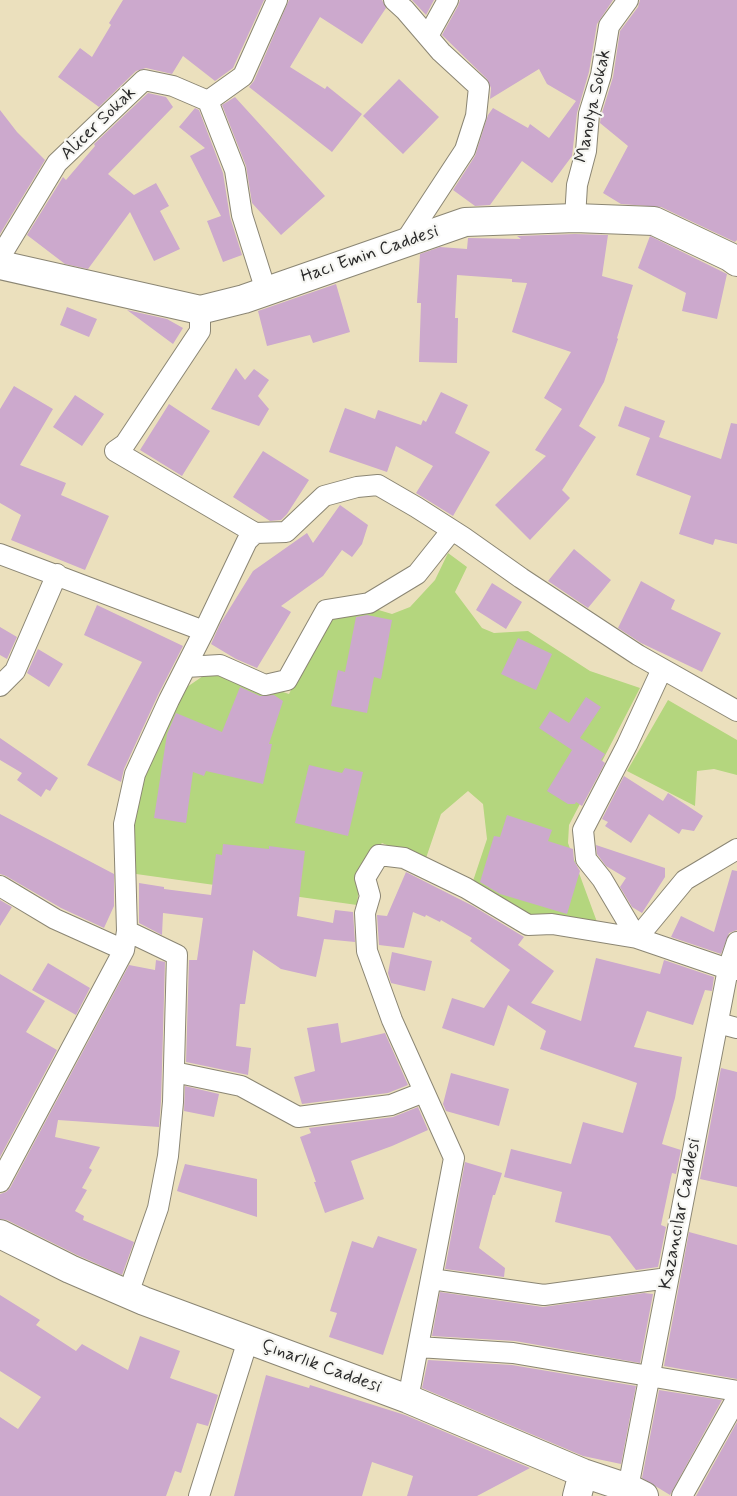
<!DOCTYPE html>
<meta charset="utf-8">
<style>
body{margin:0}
canvas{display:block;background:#ebe0bd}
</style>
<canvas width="737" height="1496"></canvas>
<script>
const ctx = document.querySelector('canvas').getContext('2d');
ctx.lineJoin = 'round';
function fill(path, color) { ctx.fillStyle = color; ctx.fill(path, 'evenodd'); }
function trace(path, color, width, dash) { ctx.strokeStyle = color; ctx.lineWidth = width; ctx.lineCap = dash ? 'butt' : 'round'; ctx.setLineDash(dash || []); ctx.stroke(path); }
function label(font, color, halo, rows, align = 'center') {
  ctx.font = font + ' Mynerve,sans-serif'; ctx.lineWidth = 4.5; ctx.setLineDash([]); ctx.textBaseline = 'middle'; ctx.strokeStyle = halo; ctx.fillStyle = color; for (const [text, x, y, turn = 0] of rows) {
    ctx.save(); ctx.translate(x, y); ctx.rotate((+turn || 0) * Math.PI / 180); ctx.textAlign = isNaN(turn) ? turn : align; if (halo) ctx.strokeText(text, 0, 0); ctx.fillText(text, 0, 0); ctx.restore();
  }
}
const green = new Path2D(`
 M448,553L467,567L455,592L482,628L494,633L528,631L590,671L640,688L569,825L568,843L597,922L533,918L471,887L487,839L483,804L468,791L441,814L425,861L382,843L361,865L357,905L129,873V824L146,764L187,687L206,674L222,672L289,694L312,646L330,616L372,608L392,614L410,607L435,580Z
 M668,700L737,740V775L714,769L697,771L695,806L627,771Z`);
const building = new Path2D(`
 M123,0H264L233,68L215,81L183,56L172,74L146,68L136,71L99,107L58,77L80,48L92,57L111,25L109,23Z
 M289,0H382L386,8L362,44L320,17L290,67L325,89L327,86L362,114L332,152L249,87L254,81Z
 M412,0H434L426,15Z
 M460,0H613L597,24L589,72L577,113L572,156L552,183L522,161L490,205L475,206L453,190L475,156L488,115L493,108L528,128L530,124L549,138L576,101L547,84L539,69L490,99L491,88L487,79L442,35L458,6Z
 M640,0H737V240L735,242L661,207L621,204L603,193L628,146L600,123L601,116L613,77L620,31L638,7Z
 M399,79L439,117L403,154L363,116Z
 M148,93L166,97L173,107L108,174L134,195L156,183L169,206L160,211L180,249L154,261L130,212L88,269L65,264L27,235L63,177L66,180L95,146L94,144Z
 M235,97L325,196L281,235L252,203L246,166L222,105Z
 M195,108L199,110L223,173L230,217L242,255L223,262L207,221L221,216L190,156L205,148L179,127Z
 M0,110L17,132L45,160L0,234Z
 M575,234L608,235L602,276L633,285L617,338L618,339L604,382L579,426L596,437L562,490L570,498L530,540L495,505L546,456L535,450L562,409L544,398L571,352L512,332L527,283L512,282V279L457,275L455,318H458L457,363L419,362L421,303H417L420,254L440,247L467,249L468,238L521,239L517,236Z
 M650,236L727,274L717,319L682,311L686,293L638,268Z
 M336,284L350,332L313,343L310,335L267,346L258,311Z
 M67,307L97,319L89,337L60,325Z
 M127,310L167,319L183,328L173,344Z
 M236,368L245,380L254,369L269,380L258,396L269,409L259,426L211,409Z
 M14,386L53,409L20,465L66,483L61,495L109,516L85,570L11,540L21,515L0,503V409Z
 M441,392L468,405L455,433L490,452L453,516L416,493L433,466L396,446L387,472L329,452L345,408L375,419L378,410L421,425L423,420L426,422Z
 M75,395L104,414L82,446L53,427Z
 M169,404L210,431L182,476L140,450Z
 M625,406L665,421L659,437L721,459L731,423L737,424V544L715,539L713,545L679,534L691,496L636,475L650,438L618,426Z
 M263,451L309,480L287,514L281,520L270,521L233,497Z
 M340,505L368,525L362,544L352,557L342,550L323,576L281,606L291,612L257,668L236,659L211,644L220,624L253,571L307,533L313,543Z
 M574,549L611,580L588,608L548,581Z
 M641,581L675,600L671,609L721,633L702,672L641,643L618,628Z
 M492,583L522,602L506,629L476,610Z
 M97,605L183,646L158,695L124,769L121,782L87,765L142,662L84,635Z
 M367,615L392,620L381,679L374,677L367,713L331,706L338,670L345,672L356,617Z
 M0,627L17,637L7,659L0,655Z
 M518,638L552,654L536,690L501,674Z
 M38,649L63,664L49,687L27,673Z
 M240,687L260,696L274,695L283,701L269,744H272L263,784L206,771L204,776L193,772L186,823L154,818L167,734L176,713L222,732Z
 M586,697L601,707L580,738L605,754L601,760L605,763L582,806L576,802L575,804H568L547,791L572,750L539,728L550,711L569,723Z
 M0,738L58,778L50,791L46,789L41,797L17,780L22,773L0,760Z
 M309,765L342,773L345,768L363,772L348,836L295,823Z
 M624,776L663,801L668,793L703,816L694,831L682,829L679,834L649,814L631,843L605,826L608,822L602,819Z
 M0,814L114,874V906L104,928L61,908L6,876L0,874Z
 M507,815L552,830L548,841L573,849L574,861L580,871L567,914L500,894L480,882L494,836L500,837Z
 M223,844L269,849V846L305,851L297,916L333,923L335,910L353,912L355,942L324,939L316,977L281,969L253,950L245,1004H240L236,1046L251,1048L248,1075L186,1062L189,960H197L203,918L163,913L162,935L139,923V883L164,887V889L211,895L216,854L222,855Z
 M596,845L665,868V877L642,913L632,907L620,887L626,878L606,866L597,854Z
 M732,870L737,871V930L729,933L721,954L671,937L681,916L714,932Z
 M406,872L473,906L524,937L518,945L554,971L531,1003L581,1021L596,958L660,974L664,960L714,977L712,991L705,990L693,1025L647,1011L634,1047L682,1057L675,1098L662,1144L681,1150L676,1174L672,1173L661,1225L666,1227L658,1267L636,1270L610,1236L555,1222L562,1192L504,1177L511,1149L571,1164L583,1122L623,1133L637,1083L540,1049L546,1031L508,1005L494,1046L442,1028L452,998L484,1008L510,970L470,941L472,938L441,920L440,922L426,915L425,917L413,912L404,948L379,945L377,915L387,916Z
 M0,900L12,907L0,926Z
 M392,952L432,961L425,991L391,983L388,973Z
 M156,960L165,962L161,1101L159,1127L58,1120L55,1137L100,1147L89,1168L92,1170L82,1188L87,1190L75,1211L84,1216L83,1220L134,1242L122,1275L77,1255L7,1220L0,1219V1194L6,1192L10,1188L129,965L155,970Z
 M48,963L90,988L76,1015L32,990Z
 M0,974L45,1001L26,1032L57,1050L0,1157Z
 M338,1023L341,1043L385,1033L408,1085L388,1093L302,1104L294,1077L315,1071L307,1028Z
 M721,1068L737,1072V1187L700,1179Z
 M451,1073L509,1089L499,1126L446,1111L443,1104Z
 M185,1086L219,1094L214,1117L184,1111Z
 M418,1107L428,1130L392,1146L351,1161L364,1199L325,1213L314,1182H316L300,1137L311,1133L309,1128L393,1117Z
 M465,1162L502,1173L495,1195H493L479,1248L505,1268L504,1277L445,1269Z
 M185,1164L257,1179V1217L177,1191Z
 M689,1232L737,1245V1379L664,1366Z
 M378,1236L417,1249L383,1355L329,1337L337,1313L330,1311L352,1241L373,1248Z
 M440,1292L543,1307L644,1293L653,1294L640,1363L515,1341L432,1336Z
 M0,1295L40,1320L36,1325L76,1351L82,1344L128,1370L140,1336L180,1351L170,1378L218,1395L208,1426L197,1423L181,1473L175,1471L166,1496H0V1417L18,1429L41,1397L0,1371Z
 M428,1360L512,1365L636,1386L621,1464L583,1456L422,1388Z
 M266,1375L309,1388L310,1385L405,1415L530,1468L477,1496H407L413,1476L372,1462L362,1496H234Z
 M659,1390L722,1400L670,1495L642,1478Z
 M737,1422V1496H696Z`);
const street = new Path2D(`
 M394,0L405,10L441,52L479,87L476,116L465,150L404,243
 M428,36L448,0
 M208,101L235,170L242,215L266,291
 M575,218L577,185L586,151L589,114L601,75L609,26L628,0
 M0,257L57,163L144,80L173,86L208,101L243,76L277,0
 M200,310V331L125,444L115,451L255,533
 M0,554L204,631
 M186,667L220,665L265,685L287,680L326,610L369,603L417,574L452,530
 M662,669L627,745L583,830L586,859L602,879L637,938L685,880L737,849
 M0,686L15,671L57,574
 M0,886L55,919L124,950
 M127,931L177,955L173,1102L168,1156L158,1208L128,1294
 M718,1023L737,1028
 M174,1072L241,1086L298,1117L391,1105L424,1092
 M0,1182L124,950L127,931L124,824L135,774L169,700L204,631L247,541L255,533L286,532L324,496L357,487L378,485L416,507L463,537L521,578L638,655L737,711
 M431,1279L544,1295L668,1278
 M418,1347L513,1353L737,1391
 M408,1399L454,1158L392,1020L367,951L365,913L370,896L365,878L379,855L404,858L466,888L528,925L552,924L637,938L728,969L737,970
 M628,1488L728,969L737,942
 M199,1496L248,1340
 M682,1496L737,1398`);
const secondary = new Path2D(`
 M0,265L200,310L244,299L465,222L575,218L654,221L730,257L737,262
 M0,1234L70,1269L144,1301L408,1399L583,1473L628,1488L644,1496
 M577,1496L583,1473`);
const streetNames = [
 ["Manolya Sokak",594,106,-78],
 ["Alicer Sokak",99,124,-44],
 ["Hacı Emin Caddesi",370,255,-19],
 ["Kazancılar Caddesi",681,1214,-79],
 ["Çınarlık Caddesi",321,1367,20]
];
fill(green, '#b4d67e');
fill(building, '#cca9cd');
trace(street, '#8b8674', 22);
trace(secondary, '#8b8674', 30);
trace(street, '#fff', 20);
trace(secondary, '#fff', 28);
label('18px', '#2b2b2b', '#f6f6f2', streetNames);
</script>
